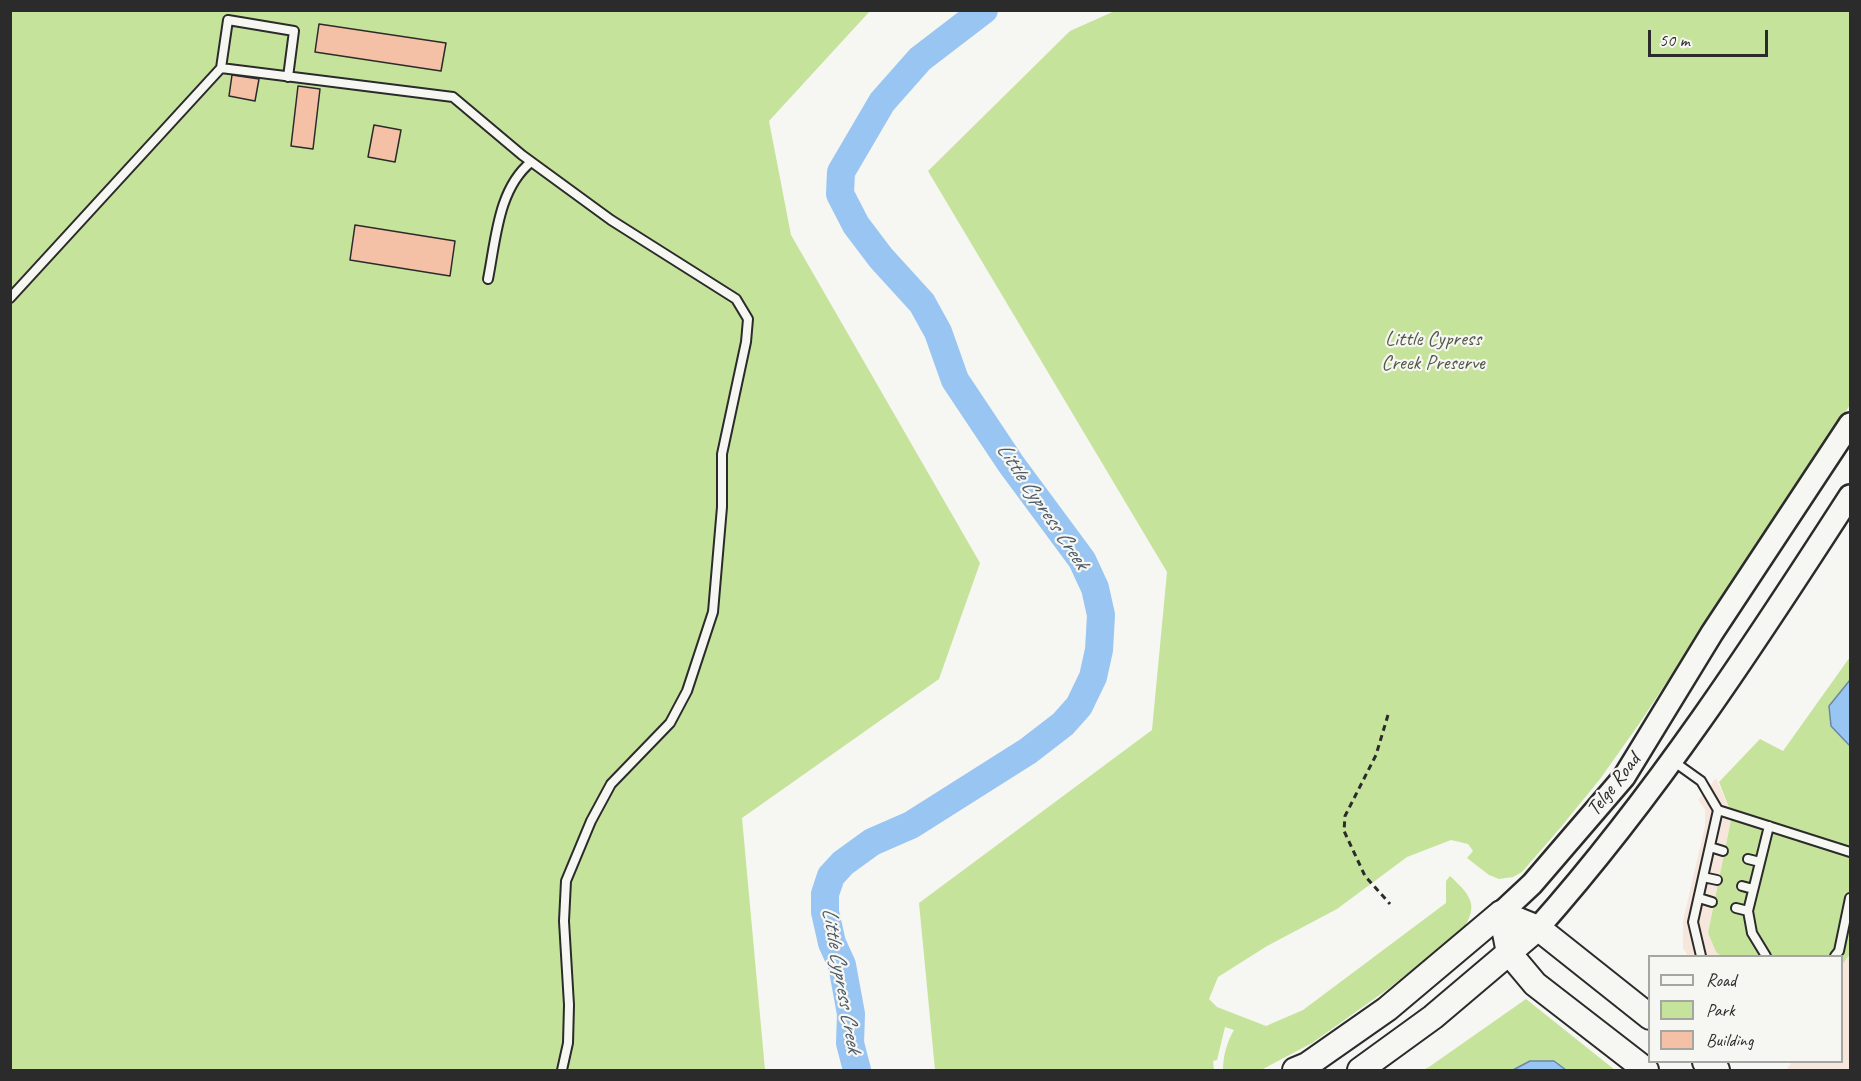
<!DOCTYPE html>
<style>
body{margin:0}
#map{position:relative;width:1861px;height:1081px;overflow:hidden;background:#f6f6f2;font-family:Caveat,sans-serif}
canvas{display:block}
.frame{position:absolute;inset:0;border:12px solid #2b2b2b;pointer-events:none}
.legend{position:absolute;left:1648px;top:955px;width:195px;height:108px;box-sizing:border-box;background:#f6f6f2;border:2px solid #a5a5a2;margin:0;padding:8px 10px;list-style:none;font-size:18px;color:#2b2b2b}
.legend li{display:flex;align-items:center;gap:12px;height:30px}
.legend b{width:30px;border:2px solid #a5a5a2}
.scale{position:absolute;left:1648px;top:30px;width:120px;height:27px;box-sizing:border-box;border:3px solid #2b2b2b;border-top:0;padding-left:8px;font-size:18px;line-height:21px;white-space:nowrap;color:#2b2b2b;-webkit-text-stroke:4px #f6f6f2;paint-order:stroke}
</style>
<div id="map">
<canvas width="1861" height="1081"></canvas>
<div class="frame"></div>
<ul class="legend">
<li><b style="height:8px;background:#f6f6f2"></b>Road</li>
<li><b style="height:16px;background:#c6e39b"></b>Park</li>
<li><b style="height:16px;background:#f5c1a6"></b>Building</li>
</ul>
<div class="scale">50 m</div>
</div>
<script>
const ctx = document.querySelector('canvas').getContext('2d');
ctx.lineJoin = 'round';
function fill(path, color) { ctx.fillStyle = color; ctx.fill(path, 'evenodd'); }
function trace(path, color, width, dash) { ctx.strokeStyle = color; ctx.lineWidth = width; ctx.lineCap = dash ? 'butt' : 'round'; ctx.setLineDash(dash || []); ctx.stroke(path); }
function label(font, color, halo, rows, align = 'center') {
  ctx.font = font + ' Caveat,sans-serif'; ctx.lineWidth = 4.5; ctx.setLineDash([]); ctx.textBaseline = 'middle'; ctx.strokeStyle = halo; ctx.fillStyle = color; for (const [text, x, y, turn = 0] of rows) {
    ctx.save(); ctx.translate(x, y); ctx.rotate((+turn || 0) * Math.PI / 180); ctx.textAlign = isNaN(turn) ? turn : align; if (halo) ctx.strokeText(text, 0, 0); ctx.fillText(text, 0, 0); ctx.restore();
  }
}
const built = new Path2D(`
 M1716,778L1732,815L1708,933L1716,952L1721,956H1688L1683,948V921L1705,826V809L1698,800Z
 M1850,954V1070H1786L1792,1062H1842V965Z`);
const green = new Path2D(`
 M1117,10L1850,11V405L1639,724L1600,779L1561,827L1522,872L1513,877L1499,879L1489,875L1467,858L1473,851L1468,844L1451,840L1407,857L1337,909L1267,946L1218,977L1209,999L1217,1007L1266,1026L1303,1010L1446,903V881L1450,876C1469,894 1480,904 1463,929L1388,989L1312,1043L1261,1070H1223C1223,1056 1227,1042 1234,1030L1225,1027L1217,1060L1213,1061L1214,1070H935L919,903L1152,730L1167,572L928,171L1070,31Z
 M10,11H870L769,121L791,235L980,563L939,679L742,818L765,1070H11Z
 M1850,657V954L1842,965V956H1721L1716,952L1708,933L1732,815L1719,782L1760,739L1783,751Z
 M1526,999L1615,1070H1423L1429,1067Z`);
const water = new Path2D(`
 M1850,680V746L1831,726L1829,706Z
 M1530,1061H1554L1566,1070H1513Z`);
const river = new Path2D(`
 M857,1070L850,1043L851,1014L842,965L832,943L825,912V894L831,876L843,863L872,842L911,825L1028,751L1063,724L1079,706L1093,677L1099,650L1101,615L1095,588L1082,560L1011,464L955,380L938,332L922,303L881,258L856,225L840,194L841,172L882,102L920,59L984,10`);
const building = new Path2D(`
 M319,24L446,43L441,71L315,52Z
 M232,75L259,79L255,101L229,96Z
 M298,86L320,89L313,149L291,146Z
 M374,125L401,130L395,162L368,157Z
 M355,225L455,241L450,276L350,260Z`);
const path = new Path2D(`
 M1388,715L1376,755L1345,816L1344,831L1365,876L1390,904`);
const lane = new Path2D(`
 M221,68L453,97L522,155L611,220L736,299L748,319L746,342L722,454V507L713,612L687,691L670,723L611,784L591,821L566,881L564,921L569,1005L568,1043L562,1070
 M488,279C496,239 498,189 531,162
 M10,298L221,68L228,20L294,31L288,77
 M1673,761L1701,781L1718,810L1693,922L1701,956
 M1718,810L1850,852
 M1710,847L1723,851
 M1748,859L1760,862
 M1703,877L1717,880
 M1742,886L1753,889
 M1699,898L1712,902
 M1736,908L1748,911
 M1766,956L1752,933L1748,911L1769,826
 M1835,956L1839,951L1850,898`);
const secondary = new Path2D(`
 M1501,913L1532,884L1624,777L1712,633L1850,424
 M1538,928C1656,795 1754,645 1850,496`);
const primary = new Path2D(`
 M1501,913L1509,953L1535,984L1646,1070
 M1501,913L1538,928L1650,1017
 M1705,1062L1717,1070
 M1295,1070L1307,1065L1387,1009L1501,913
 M1360,1070L1433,1017L1538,928`);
const parkNames = [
 ["Little Cypress",1433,339],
 ["Creek Preserve",1433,363]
];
const streetNames = [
 ["Telge Road",1614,785,-52]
];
const waterNames = [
 ["Little Cypress Creek",1042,506,56],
 ["Little Cypress Creek",841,980,80]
];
fill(built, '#f6e6db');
fill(green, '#c6e39b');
fill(water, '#98c5f2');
trace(water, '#6c87a2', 1.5);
trace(river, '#98c5f2', 28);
fill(building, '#f5c1a6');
trace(building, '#2b2b2b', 1.5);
trace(lane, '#2b2b2b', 12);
trace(secondary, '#2b2b2b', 26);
trace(primary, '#2b2b2b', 28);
trace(path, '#2b2b2b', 3, [6, 4.5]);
trace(lane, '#f6f6f2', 8);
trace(secondary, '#f6f6f2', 21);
trace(primary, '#f6f6f2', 24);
label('21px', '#525947', '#f6f6f2', parkNames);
label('21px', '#2b2b2b', '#f6f6f2', streetNames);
label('italic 22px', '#4c5967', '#f6f6f2', waterNames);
</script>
